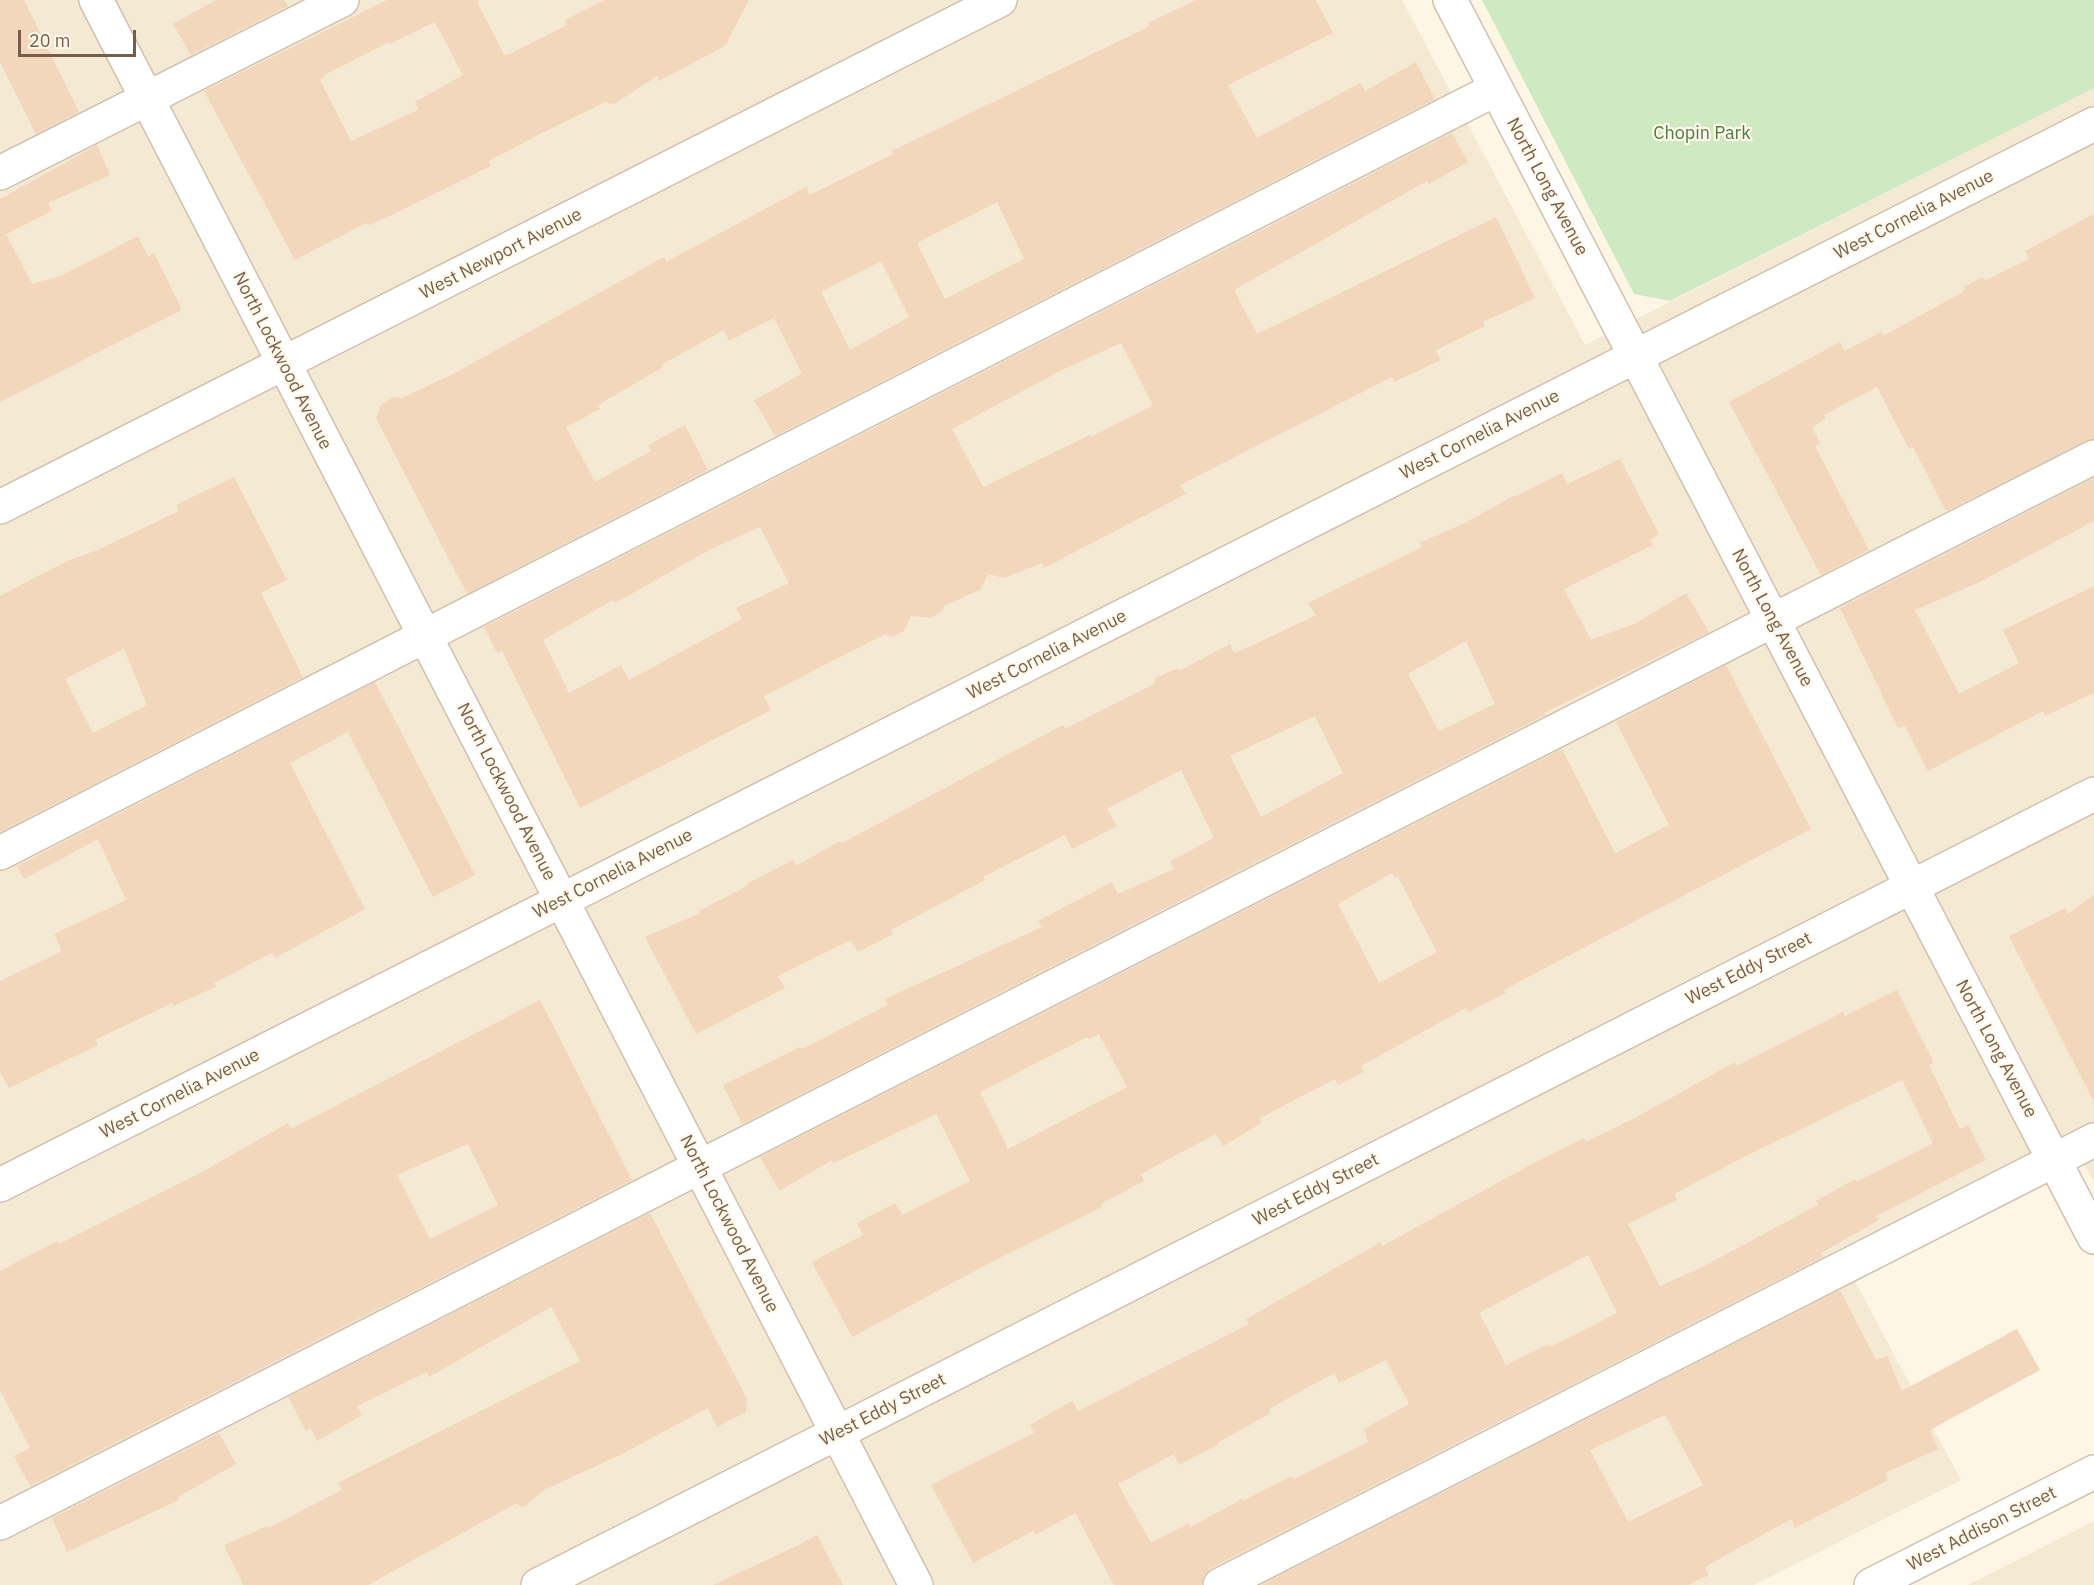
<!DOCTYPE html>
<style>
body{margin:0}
#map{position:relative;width:2094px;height:1585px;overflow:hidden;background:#fdf6e5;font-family:"IBM Plex Sans",sans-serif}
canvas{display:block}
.scale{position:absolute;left:18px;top:30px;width:118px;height:27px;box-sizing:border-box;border:3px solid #765e4a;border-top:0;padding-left:8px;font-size:18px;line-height:21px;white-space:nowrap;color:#765e4a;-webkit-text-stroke:4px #fff9eb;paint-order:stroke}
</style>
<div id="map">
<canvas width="2094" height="1585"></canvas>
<div class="scale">20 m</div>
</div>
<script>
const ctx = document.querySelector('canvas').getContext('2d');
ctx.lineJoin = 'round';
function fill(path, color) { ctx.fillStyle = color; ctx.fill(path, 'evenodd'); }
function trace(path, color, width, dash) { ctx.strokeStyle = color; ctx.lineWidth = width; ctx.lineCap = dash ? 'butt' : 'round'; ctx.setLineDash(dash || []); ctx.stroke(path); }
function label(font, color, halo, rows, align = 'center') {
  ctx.font = font + ' "IBM Plex Sans",sans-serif'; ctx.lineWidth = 4.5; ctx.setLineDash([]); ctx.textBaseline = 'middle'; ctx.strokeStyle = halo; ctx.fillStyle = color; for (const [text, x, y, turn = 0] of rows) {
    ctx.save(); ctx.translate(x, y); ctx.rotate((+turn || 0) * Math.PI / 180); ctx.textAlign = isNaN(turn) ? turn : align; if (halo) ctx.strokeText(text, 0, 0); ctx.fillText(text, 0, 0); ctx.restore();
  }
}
const residential = new Path2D(`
 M0,0H1402L1585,345L2094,88V1183L2082,1159L1850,1272L1961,1480L1754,1585H0Z
 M2094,1521V1585H1968Z`);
const green = new Path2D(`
 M1482,0H2094V88L1670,301L1634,294Z`);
const building = new Path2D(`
 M0,0H24L79,112L36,134L0,62Z
 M216,0H284L288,6L191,55L173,24Z
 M387,0H480L477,2L505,56L567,25L565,20L605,0H749L725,46L659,81L657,76L614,104L605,102L540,134L489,161L491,166L394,214L369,225L366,223L295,260L204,91ZM435,22L463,75L415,102L418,110L351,141L320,80L325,77L324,75L389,42L390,44Z
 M1196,0H1316L1333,33L1228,85L1257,138L1360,83L1365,91L1416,62L1435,99L775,436L754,400L802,374L774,318L729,341L724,330L661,365L663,367L598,405L600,409L566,427L595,482L651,451L648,445L685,425L708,470L467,594L376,418L381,405L393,397L402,398L453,374L664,257L666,262L806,187L810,195L893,154L892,151L1150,26L1148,23ZM997,202L1024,259L945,299L917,243ZM881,261L909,317L850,350L821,292Z
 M1452,133L1468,162L1429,184L1427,181L1234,290L1257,334L1496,217L1535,298L1483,322L1485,326L1436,350L1441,360L1394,382L1392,377L1180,485L1186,494L1044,568L1042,563L1004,578L988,574L980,590L944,606L942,611L931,618L911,616L904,631L892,637L885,634L764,696L771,710L580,808L502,651L497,653L484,627ZM1121,343L1153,405L1091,437L1090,435L983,487L952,429L1062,370ZM760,527L789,583L736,608L742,619L629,680L621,665L569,693L543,640L613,600L615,603L713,548Z
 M97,145L110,175L48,203L52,211L6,234L32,284L61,276L138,236L148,257L154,253L182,310L0,402V199Z
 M2094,214V438L1946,511L1913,447L1909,449L1877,387L1824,415L1826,419L1812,427L1820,443L1815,446L1869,550L1821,575L1729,402L1840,342L1845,351L1881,332L1883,336L1963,292L1964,287L1981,278L1986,280L2029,259L2025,251Z
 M1620,459L1659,534L1650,540L1653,545L1564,589L1591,640L1636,623L1686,593L1709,632L1544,713L1545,715L742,1124L723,1085L800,1047L802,1049L888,1005L885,999L1042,927L1038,921L1112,882L1118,894L1174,869L1170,861L1214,838L1181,770L1107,809L1117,826L1072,849L1065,835L983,877L985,880L891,930L893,934L858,952L851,940L778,976L785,988L696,1034L645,937L700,913L699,911L747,886L746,884L793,860L796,866L840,841L842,843L1063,725L1065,729L1154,684L1155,678L1175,669L1181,670L1230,644L1234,653L1251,646L1316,615L1308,603L1422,547L1419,543L1465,523L1515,495L1516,496L1562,473L1567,484ZM1466,641L1495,704L1439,731L1408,674ZM1315,716L1343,773L1261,817L1230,756Z
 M234,477L287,580L261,593L303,677L0,832V596L65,562L102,548L179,511L176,505ZM124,649L147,705L93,733L65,679Z
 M2094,478V521L1980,582L1915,610L1959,694L2019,663L2003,630L2094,586V693L2045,716L2043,711L1928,771L1905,726L1898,728L1840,608Z
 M1726,665L1811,829L1547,967L1504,990L1506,993L1468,1012L1466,1008L1361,1066L1364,1072L1338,1085L1335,1079L1260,1118L1262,1123L1223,1146L1216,1134L1141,1174L1144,1181L1101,1204L1102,1207L999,1258L852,1337L812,1262L863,1235L857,1223L895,1203L902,1215L970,1181L936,1114L834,1163L832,1160L779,1191L760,1157L1562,749L1615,853L1669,825L1616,722ZM1392,873L1395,878L1398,877L1437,952L1379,983L1338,904ZM1099,1034L1127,1087L1008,1149L980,1092L1087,1037L1089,1039Z
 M375,682L475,875L433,897L348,732L290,763L365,909L275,958L272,953L214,983L216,987L173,1006L172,1003L95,1040L98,1045L9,1088L0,1072V981L62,951L54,934L126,900L98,839L24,879L17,866Z
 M2094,895V1102L2009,936L2065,908L2068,914Z
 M1897,990L1934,1063L1929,1065L1960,1129L1968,1125L1986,1160L1876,1216L1879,1220L1821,1253L1823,1257L1211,1568L1204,1575L1201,1585H1114L1075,1513L1035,1535L1033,1531L973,1563L931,1485L1034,1433L1030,1425L1072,1401L1078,1411L1249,1324L1246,1319L1381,1242L1382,1246L1534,1163L1584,1138L1586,1142L1635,1118L1735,1062L1737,1066L1843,1012L1845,1016ZM1902,1080L1933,1143L1857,1182L1855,1179L1816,1201L1818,1205L1702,1267L1660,1286L1628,1224L1677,1200L1674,1194L1742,1158ZM1588,1255L1617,1313L1550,1347L1549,1344L1506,1365L1479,1313ZM1386,1360L1409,1404L1364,1429L1368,1442L1294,1479L1292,1476L1243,1501L1242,1499L1191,1527L1189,1523L1151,1543L1118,1484L1174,1454L1179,1465L1218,1445L1217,1443L1271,1413L1269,1409L1334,1373L1339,1383Z
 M540,1000L632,1180L30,1486L14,1456L30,1448L0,1390V1271L57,1241L59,1244L202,1172L288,1123L291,1129ZM468,1144L498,1205L430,1239L397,1175Z
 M650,1213L747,1399L746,1412L717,1427L708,1408L622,1454L544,1490L524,1507L515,1504L368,1585H243L224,1545L267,1526L268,1528L342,1490L338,1483L580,1361L551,1307L429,1377L427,1372L357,1406L362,1415L317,1441L311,1428L306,1431L288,1397Z
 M1840,1290L1876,1360L1887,1356L1902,1391L2017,1329L2040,1370L1930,1430L1938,1449L1885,1473L1888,1480L1795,1528L1791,1519L1705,1567L1709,1575L1688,1585H1261ZM1665,1415L1703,1485L1628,1522L1590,1450Z
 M219,1433L236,1464L178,1497L179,1500L67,1552L52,1518Z
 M817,1535L843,1585H713L797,1546Z`);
const minor = new Path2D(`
 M96,0L916,1585
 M1450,0L2094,1237
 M0,173L342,0
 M0,507L1000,0
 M0,853L1496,89
 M0,1185L2094,124
 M0,1523L2094,457
 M538,1585L2094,794
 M1220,1585L2094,1140
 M1871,1585L2094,1472`);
const parkNames = [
 ["Chopin Park",1702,134]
];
const streetNames = [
 ["North Long Avenue",1547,187,62],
 ["West Cornelia Avenue",1914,215,-27],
 ["West Newport Avenue",501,254,-27],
 ["North Lockwood Avenue",282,361,63],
 ["West Cornelia Avenue",1480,435,-27],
 ["North Long Avenue",1772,618,62],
 ["West Cornelia Avenue",1047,655,-27],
 ["North Lockwood Avenue",506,792,63],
 ["West Cornelia Avenue",613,874,-27],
 ["West Eddy Street",1749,969,-27],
 ["North Long Avenue",1996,1049,62],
 ["West Cornelia Avenue",180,1094,-27],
 ["West Eddy Street",1316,1190,-27],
 ["North Lockwood Avenue",729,1224,63],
 ["West Eddy Street",883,1410,-27],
 ["West Addison Street",1982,1529,-27]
];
fill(residential, '#f4e9d3');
fill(green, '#cfeac3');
fill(building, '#f2d7bc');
trace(minor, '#d0c1ae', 36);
trace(minor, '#fff', 33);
label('18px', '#4c7c42', '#fff9eb', parkNames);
label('18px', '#765e4a', '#fff9eb', streetNames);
</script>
